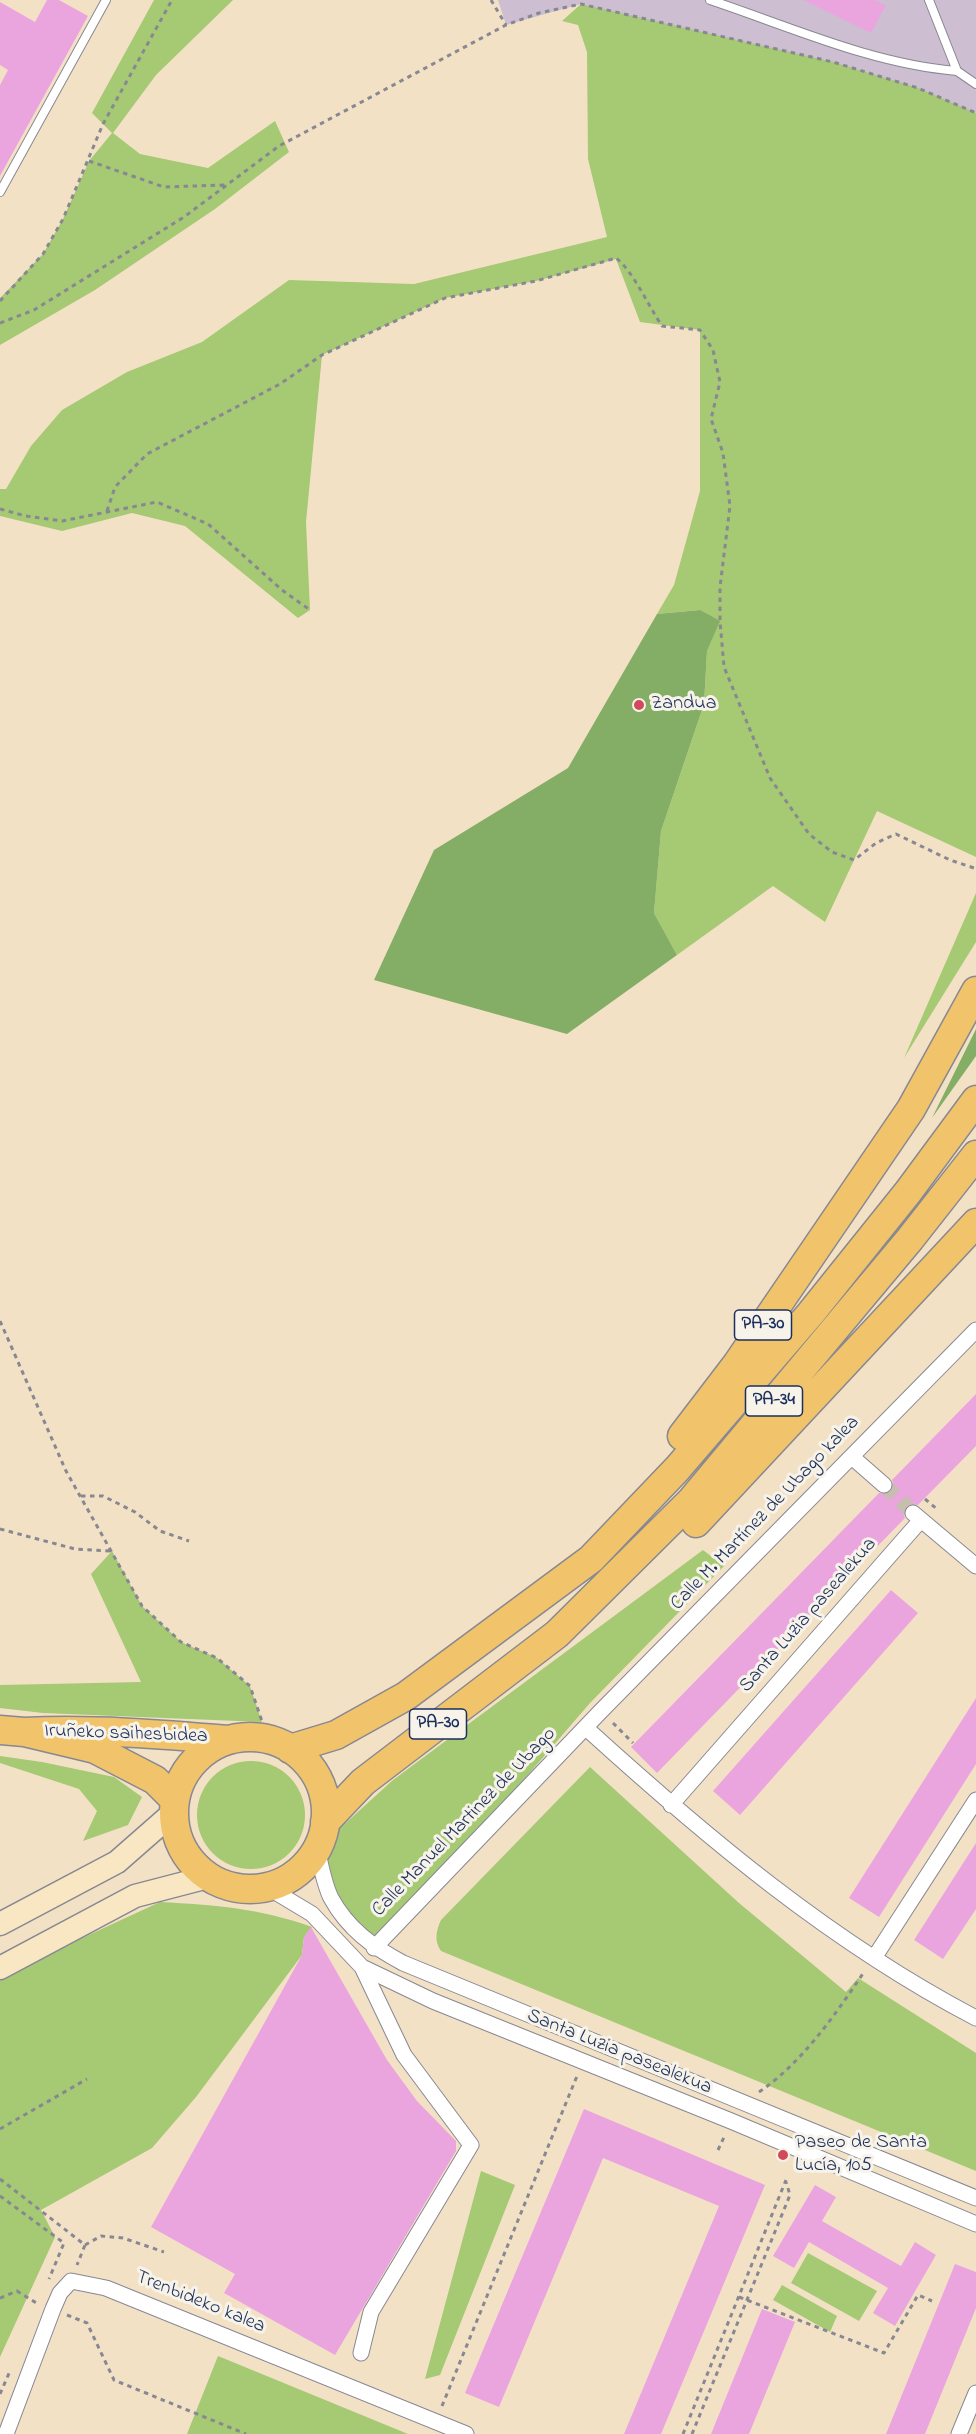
<!DOCTYPE html>
<meta charset="utf-8">
<style>
body{margin:0}
canvas{display:block;background:#f3e1c6}
</style>
<canvas width="976" height="2434"></canvas>
<script>
const ctx = document.querySelector('canvas').getContext('2d');
ctx.lineJoin = 'round';
function fill(path, color) { ctx.fillStyle = color; ctx.fill(path, 'evenodd'); }
function trace(path, color, width, dash) { ctx.strokeStyle = color; ctx.lineWidth = width; ctx.lineCap = dash ? 'butt' : 'round'; ctx.setLineDash(dash || []); ctx.stroke(path); }
function label(font, color, halo, rows, align = 'center') {
  ctx.font = font + ' "Indie Flower",sans-serif'; ctx.lineWidth = 6; ctx.setLineDash([]); ctx.textBaseline = 'middle'; ctx.strokeStyle = halo; ctx.fillStyle = color; for (const [text, x, y, turn = 0] of rows) {
    ctx.save(); ctx.translate(x, y); ctx.rotate((+turn || 0) * Math.PI / 180); ctx.textAlign = isNaN(turn) ? turn : align; if (halo) ctx.strokeText(text, 0, 0); ctx.fillText(text, 0, 0); ctx.restore();
  }
}
const industrial = new Path2D(`
 M498,0H976V113L581,4L506,25Z`);
const green = new Path2D(`
 M154,0H233L156,75L113,133L140,154L208,168L275,121L289,152L215,209L95,290L0,345V298L43,254L63,219L89,161L112,133L92,113Z
 M581,4L833,62L918,88L976,113V857L877,811L825,922L773,886L677,955L654,913L661,831L704,704L707,651L719,622L699,610L657,614L674,585L700,491V330L640,322L616,259L536,281L445,298L322,355L306,522L310,610L298,618L185,526L132,513L62,531L0,516V489H6L31,446L62,410L127,372L202,342L289,280L414,284L607,237L588,159L587,52L578,25L562,21Z
 M976,893V942L904,1058Z
 M703,1550L724,1566L590,1703L413,1908L374,1948L352,1927L317,1849L393,1780Z
 M112,1551L142,1606L181,1642L217,1658L250,1686L262,1722L43,1713L0,1708V1685L141,1682L91,1574Z
 M0,1756L42,1762L114,1777L142,1797L128,1825L83,1841L97,1811L79,1789L0,1763Z
 M197 1815a54 54 0 1 1 108 0a54 54 0 1 1-108 0Z
 M590,1767L739,1903L846,1992L858,1978L976,2053V2171L441,1951C434,1941 436,1931 441,1920Z
 M160,1902C215,1905 259,1908 312,1927L304,1937L302,1955L196,2097L152,2148L41,2210L55,2237L0,2357V1980L54,1951Z
 M481,2171L515,2185L440,2375L425,2379Z
 M808,2253L877,2291L859,2321L791,2283Z
 M782,2285L837,2316L830,2332L773,2300Z
 M218,2356L408,2434H187Z`);
const forest = new Path2D(`
 M700,610L720,621L707,651L704,704L661,831L654,913L677,955L567,1034L374,980L434,850L568,768L657,614Z
 M976,1029V1056L932,1118Z`);
const building = new Path2D(`
 M47,0H59L88,16L0,176V85L8,70L0,65V2L35,22Z
 M803,0H874L886,5L871,33Z
 M976,1394V1446L918,1505L910,1504L906,1506L903,1512L905,1518L657,1773L631,1747L879,1493L887,1494L891,1492L894,1486L892,1480Z
 M891,1590L918,1613L740,1815L713,1791Z
 M976,1698V1764L879,1917L849,1898Z
 M976,1843V1909L943,1959L914,1940Z
 M311,1927L387,2060L417,2101L456,2141V2151L335,2355L224,2293L235,2274L151,2227L302,1955L304,1937Z
 M584,2109L765,2185L661,2434H624L719,2206L603,2158L499,2407L465,2393Z
 M815,2185L836,2197L822,2221L901,2266L915,2242L936,2255L895,2326L873,2313L888,2288L809,2242L794,2268L773,2256Z
 M955,2264L976,2272V2308L925,2434H886Z
 M762,2309L795,2322L749,2434H711Z`);
const streetTunnel = new Path2D(`
 M884,1485L913,1513`);
const path = new Path2D(`
 M491,0L506,25
 M89,161L164,187L225,185
 M0,301L43,254L63,219L103,124L172,0
 M0,323L34,310L184,217L279,146L506,25L539,13L581,4L833,62L918,88L976,113
 M0,509L26,516L62,521L157,502L208,524L282,590L310,610
 M107,511L115,487L147,454L280,384L322,355L445,298L536,281L616,258C633,271 649,307 662,326L700,330L713,350L720,382L711,419L723,453L730,506L720,587V621L724,667L770,778L809,834L832,852L854,860L876,843L896,834L950,860L974,868L976,865
 M0,1321L66,1471L142,1606L181,1642L217,1658L250,1686L268,1739
 M81,1496H103L135,1512L160,1531L189,1541
 M925,1499L938,1510
 M0,1529L75,1549L112,1551
 M613,1723L633,1743
 M759,2092C802,2063 835,2015 864,1972
 M0,2129L87,2079
 M718,2150L725,2135
 M0,2179L85,2245L77,2265
 M0,2196L64,2243L49,2279
 M85,2245L101,2236L123,2238L164,2252
 M739,2297L884,2353L918,2295L932,2301
 M0,2298L17,2291L38,2304
 M67,2315L87,2323L114,2380L246,2434
 M0,2394L10,2371
 M442,2406L577,2076
 M683,2434L786,2180
 M692,2434L790,2195L786,2182`);
const lane = new Path2D(`
 M710,0C791,27 872,64 957,71
 M929,0L957,71L976,84
 M0,192L106,0`);
const street = new Path2D(`
 M852,1457L884,1485
 M913,1513L976,1566
 M586,1728C706,1837 832,1943 976,2018
 M671,1805L920,1521
 M317,1849C321,1865 324,1884 331,1898C348,1929 373,1947 403,1963L976,2198
 M267,1887L312,1914L362,1967L433,2001L731,2121L976,2224
 M374,1948L600,1712L976,1330
 M874,1958L976,1800
 M361,2353L371,2312L471,2145L404,2055L362,1967
 M6,2434L53,2309L60,2293L71,2281L106,2288L466,2434
 M959,2434L976,2393`);
const secondary = new Path2D(`
 M0,1924L117,1862L174,1812
 M0,1968L135,1896L208,1877`);
const highway = new Path2D(`
 M682,1436L737,1364L911,1109L976,991
 M696,1523L976,1223
 M0,1730L24,1732L95,1749L155,1780L175,1800
 M24,1732C92,1729 161,1734 228,1740
 M174 1813a76 76 0 1 1 152 0a76 76 0 1 1-152 0Z
 M290,1749L336,1735L406,1696L591,1559L677,1469L811,1313L908,1192L976,1100
 M325,1822L363,1782L557,1634L691,1501L910,1239L976,1155`);
const markers = [
 [639,705,6,"#d1495b"],
 [783,2155,6,"#d1495b"]
];
const shields = [
 [763,1325,57],
 [774,1401,57],
 [438,1724,57]
];
const shieldNames = [
 ["PA-30",763,1325],
 ["PA-34",774,1401],
 ["PA-30",438,1724]
];
const poiNames = [
 ["Zandua",651,705],
 ["Paseo de Santa",795,2144],
 ["Lucía, 105",795,2167]
];
const streetNames = [
 ["Calle M. Martínez de Ubago kalea",766,1514,-46],
 ["Santa Luzia pasealekua",809,1616,-49],
 ["Iruñeko saihesbidea",126,1735,2],
 ["Calle Manuel Martinez de Ubago",465,1823,-46],
 ["Santa Luzia pasealekua",619,2053,22],
 ["Trenbideko kalea",200,2303,22]
];
fill(industrial, '#cdbed2');
fill(green, '#a6c973');
fill(forest, '#84ad65');
fill(building, '#eba5de');
trace(streetTunnel, '#c8bdb1', 15, [15, 8]);
trace(lane, '#878892', 10);
trace(street, '#878892', 17);
trace(secondary, '#878892', 25);
trace(highway, '#878892', 31);
trace(path, '#878892', 3, [4.5, 4.5]);
trace(lane, '#fff', 8);
trace(street, '#fff', 15);
trace(secondary, '#f9e7c3', 22);
trace(highway, '#f1c36a', 28);
for (const [x, y, r, color] of markers) { const dot = new Path2D(); dot.arc(x, y, r, 0, 2 * Math.PI); ctx.fillStyle = color; ctx.fill(dot); trace(dot, '#f7f3e8', 2); }
for (const [x, y, w] of shields) { const box = new Path2D(); box.roundRect(x - w / 2, y - 15, w, 30, 4.5); ctx.fillStyle = '#f7f3e8'; ctx.fill(box); trace(box, '#1b2f5e', 1.5); }
label('bold 18px', '#1b2f5e', null, shieldNames);
label('20px', '#1b2f5e', '#f7f3e8', poiNames, 'left');
label('20px', '#1b2f5e', '#f7f3e8', streetNames);
</script>
